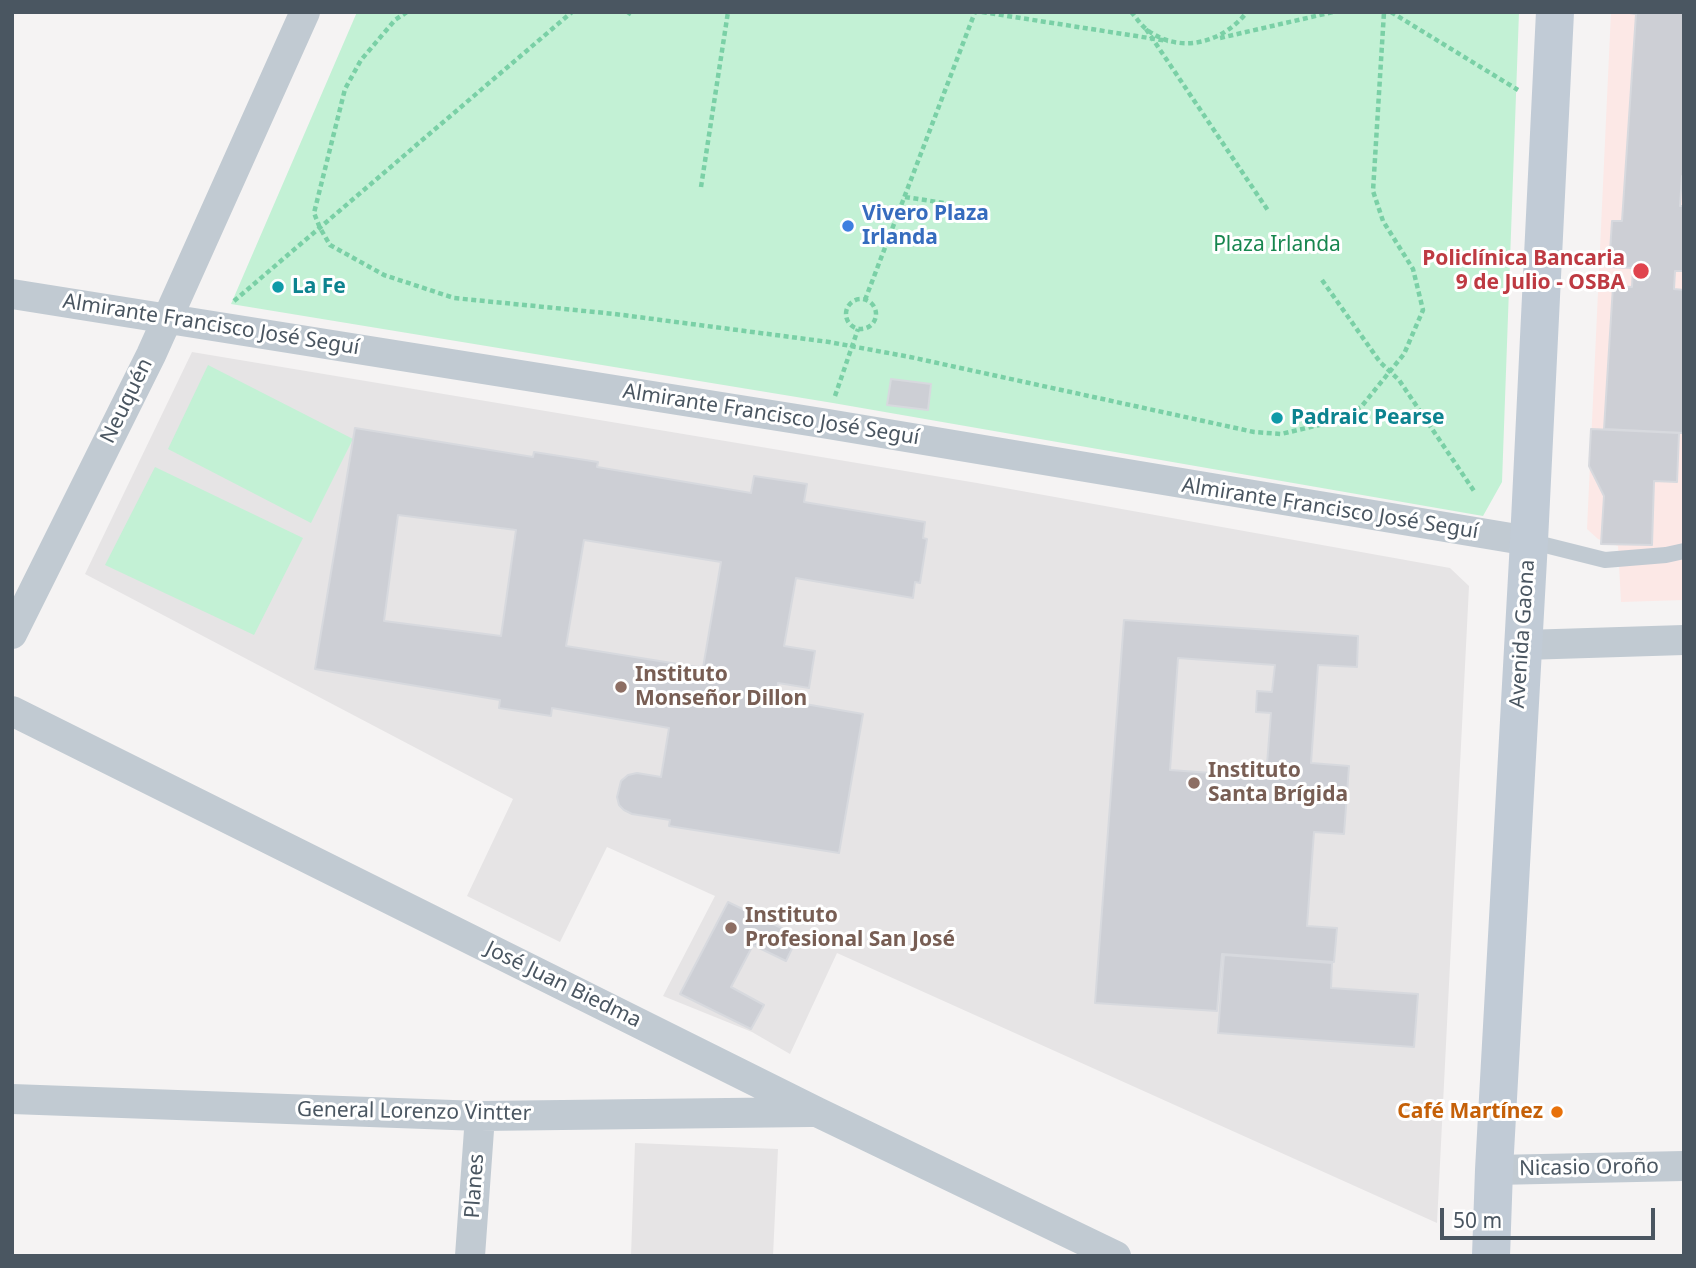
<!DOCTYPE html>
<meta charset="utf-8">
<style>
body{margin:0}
#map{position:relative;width:1696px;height:1268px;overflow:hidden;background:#f5f3f3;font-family:"Noto Sans",sans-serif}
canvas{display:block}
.frame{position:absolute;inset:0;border:14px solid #4a5661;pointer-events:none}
.scale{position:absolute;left:1440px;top:1208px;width:215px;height:32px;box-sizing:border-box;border:4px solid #4a5661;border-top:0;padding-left:9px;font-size:21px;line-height:24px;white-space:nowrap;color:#4a5661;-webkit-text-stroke:5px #fff;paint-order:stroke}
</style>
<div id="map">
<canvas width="1696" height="1268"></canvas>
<div class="frame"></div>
<div class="scale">50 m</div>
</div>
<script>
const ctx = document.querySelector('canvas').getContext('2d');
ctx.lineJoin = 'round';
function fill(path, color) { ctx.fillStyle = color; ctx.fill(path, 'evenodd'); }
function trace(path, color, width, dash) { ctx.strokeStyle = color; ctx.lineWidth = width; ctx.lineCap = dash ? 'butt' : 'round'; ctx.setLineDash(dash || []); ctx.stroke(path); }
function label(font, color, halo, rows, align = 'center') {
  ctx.font = font + ' "Noto Sans",sans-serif'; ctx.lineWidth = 6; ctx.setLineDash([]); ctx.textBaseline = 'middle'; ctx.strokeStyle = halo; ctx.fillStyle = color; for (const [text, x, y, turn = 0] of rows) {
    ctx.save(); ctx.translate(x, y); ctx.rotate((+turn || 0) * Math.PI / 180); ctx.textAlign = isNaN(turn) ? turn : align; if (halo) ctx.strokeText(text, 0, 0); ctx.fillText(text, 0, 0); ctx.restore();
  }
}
const education = new Path2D(`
 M192,352L977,483L1450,568L1469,586L1437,1223L837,953L790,1054L752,1032L663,996L715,896L607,847L560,942L467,896L513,799L85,574Z
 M635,1143L778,1149L773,1256H631Z`);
const medical = new Path2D(`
 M1611,12H1684V600L1621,602L1618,546L1598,539L1587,529Z`);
const green = new Path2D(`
 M357,12H1519L1502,482L1483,516L833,403L231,304Z
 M208,365L353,439L311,523L168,449Z
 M155,467L303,538L254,635L105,565Z`);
const building = new Path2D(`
 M1623,12H1684V176H1682L1680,206H1684V271H1675L1674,289L1684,290V433L1604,429L1613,286L1632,287L1633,268L1609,267L1612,221H1622L1636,14Z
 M891,379L931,384L928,410L887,405Z
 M355,428L533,457L534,452L598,462L597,467L751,493L754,476L807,484L804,502L925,522L923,538L927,539L920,583L915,582L913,598L796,578L784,646L815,651L809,688L778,683L776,699L863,714L839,853L669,826L670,820L632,814L624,810L619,805L617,797L621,781L628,775L637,773L661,777L669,728L552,708L551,716L499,708L500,700L315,669ZM398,515L516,530L501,636L384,621ZM584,540L721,562L703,668L566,646Z
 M1591,429L1679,433L1677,482L1654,481L1652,545L1601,544L1604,496L1589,466Z
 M1124,620L1358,636L1357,667L1318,665L1311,763L1349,766L1344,834L1314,832L1307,926L1337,928L1334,962L1222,954L1217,1011L1095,1003ZM1178,658L1275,665L1272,692L1257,691L1256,712L1271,713L1266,777L1170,770Z
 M728,902L798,936L786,961L753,945L731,987L764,1005L751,1029L680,994Z
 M1224,955L1332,963L1331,988L1418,994L1414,1047L1218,1033Z`);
const path = new Path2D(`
 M407,12L395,20L361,60L345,89L314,213L320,228L330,245L384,275L454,298L615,314L829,342L910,357L1254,432L1281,434L1332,422L1361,407L1404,354L1423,310L1413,269L1383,221L1373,191L1384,12
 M982,12L1168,41
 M1131,12C1136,17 1140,24 1146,29C1179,55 1223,43 1247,12
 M1391,12L1518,90
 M628,15L630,12
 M1146,29L1269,212
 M1220,38L1333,12
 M701,187L728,12
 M905,197L944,203
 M1322,280L1380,362L1399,380L1474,491
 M846 314a15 15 0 1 1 30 0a15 15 0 1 1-30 0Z
 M865,300L975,12
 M234,301L572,12
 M835,396L858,329`);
const lane = new Path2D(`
 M1529,541L1605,560L1666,555L1684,551`);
const street = new Path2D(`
 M12,294L828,424L1529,541
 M12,634L151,355L305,12
 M1524,645L1684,640
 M12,711L817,1112L1116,1256
 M12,1099L480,1116L810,1112
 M1494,1170L1684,1166
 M470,1256L480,1116`);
const secondary = new Path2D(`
 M1491,1256L1494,1170L1529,541L1555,12`);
const markers = [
 [848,226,7,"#3f7fe0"],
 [1641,271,9,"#e0444e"],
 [278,287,7,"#0f9aa8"],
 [1277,418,7,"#0f9aa8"],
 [621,687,7,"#8d6e63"],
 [1194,783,7,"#8d6e63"],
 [731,928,7,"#8d6e63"],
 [1557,1112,7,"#e8710a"]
];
const shopNames = [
 ["Vivero Plaza",862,214],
 ["Irlanda",862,238]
];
const parkNames = [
 ["Plaza Irlanda",1277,245]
];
const healthNames = [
 ["Policlínica Bancaria",1625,259],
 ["9 de Julio - OSBA",1625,283]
];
const cultureNames = [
 ["La Fe",292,287],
 ["Padraic Pearse",1291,418]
];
const streetNames = [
 ["Almirante Francisco José Seguí",211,325,9],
 ["Neuquén",127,401,-64],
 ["Almirante Francisco José Seguí",771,415,9],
 ["Almirante Francisco José Seguí",1330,509,9],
 ["Avenida Gaona",1523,634,-86],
 ["José Juan Biedma",563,985,26],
 ["General Lorenzo Vintter",414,1112,1],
 ["Nicasio Oroño",1589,1168,-1],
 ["Planes",475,1186,-86]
];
const educationNames = [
 ["Instituto",635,675],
 ["Monseñor Dillon",635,699],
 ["Instituto",1208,771],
 ["Santa Brígida",1208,795],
 ["Instituto",745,916],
 ["Profesional San José",745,940]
];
const foodNames = [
 ["Café Martínez",1543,1112]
];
fill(education, '#e6e4e5');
fill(medical, '#fce8e6');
fill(green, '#c3f1d5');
fill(building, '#cdcfd5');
trace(building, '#d7d9de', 2);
trace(path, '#7ad0a6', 4.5, [5, 3.5]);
trace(lane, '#c1cad2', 16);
trace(street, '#c1cad2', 30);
trace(secondary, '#c1cbd6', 38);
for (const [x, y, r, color] of markers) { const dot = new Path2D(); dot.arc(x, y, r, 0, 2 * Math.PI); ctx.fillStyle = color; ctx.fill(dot); trace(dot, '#fff', 2.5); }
label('bold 21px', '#366cbe', '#fff', shopNames, 'left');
label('21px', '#17864f', '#fff', parkNames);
label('bold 21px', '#be3a42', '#fff', healthNames, 'right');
label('bold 21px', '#0d838f', '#fff', cultureNames, 'left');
label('21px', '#4a5661', '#fff', streetNames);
label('bold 21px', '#785e54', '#fff', educationNames, 'left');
label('bold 21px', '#c56008', '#fff', foodNames, 'right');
</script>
